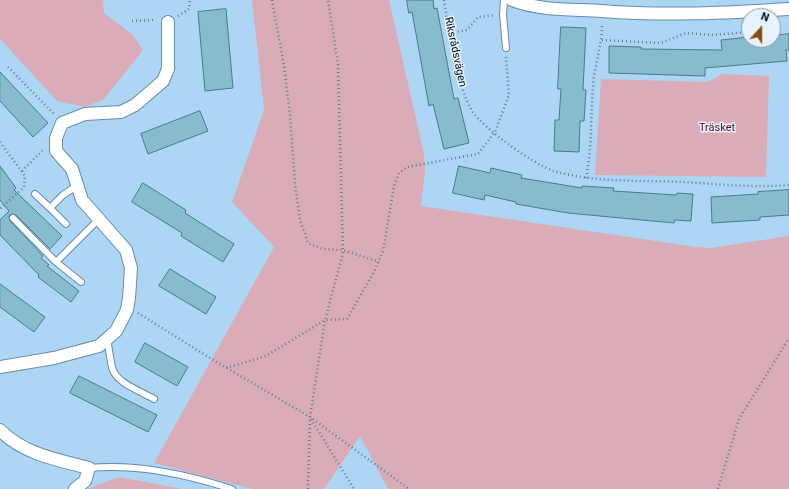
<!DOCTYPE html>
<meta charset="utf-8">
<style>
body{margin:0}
#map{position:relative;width:789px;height:489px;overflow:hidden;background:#acd6f4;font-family:Roboto,sans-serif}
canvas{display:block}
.north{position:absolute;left:741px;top:8px;width:40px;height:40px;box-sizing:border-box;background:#e6f2fc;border:1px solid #8b98a2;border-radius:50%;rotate:21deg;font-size:11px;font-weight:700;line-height:16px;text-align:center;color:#02101a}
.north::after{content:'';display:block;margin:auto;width:14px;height:18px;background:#884c08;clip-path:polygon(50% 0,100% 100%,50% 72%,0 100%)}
</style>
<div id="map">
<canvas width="789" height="489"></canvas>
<div class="north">N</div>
</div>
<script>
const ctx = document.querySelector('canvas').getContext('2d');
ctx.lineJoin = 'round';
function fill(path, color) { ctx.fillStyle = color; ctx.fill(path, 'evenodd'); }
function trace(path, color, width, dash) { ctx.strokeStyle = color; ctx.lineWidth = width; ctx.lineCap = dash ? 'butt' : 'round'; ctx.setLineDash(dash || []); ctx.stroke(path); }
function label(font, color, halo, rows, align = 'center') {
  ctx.font = font + ' Roboto,sans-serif'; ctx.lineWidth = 3; ctx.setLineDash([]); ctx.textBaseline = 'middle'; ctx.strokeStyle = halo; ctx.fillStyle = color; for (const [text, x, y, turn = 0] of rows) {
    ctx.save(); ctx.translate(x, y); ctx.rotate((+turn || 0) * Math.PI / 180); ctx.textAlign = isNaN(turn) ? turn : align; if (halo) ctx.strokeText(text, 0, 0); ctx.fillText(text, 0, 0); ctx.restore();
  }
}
const green = new Path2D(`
 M0,0H103L104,13L133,35L143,50L104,99L85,107L57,101L0,39Z
 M252,0H389L424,154L425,170L421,206L696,247L711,248L789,236V489H388L360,436L324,489H252L154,463L274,247L232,202L264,110Z
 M723,74L769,76L766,177L595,175L601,79L707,82Z
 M119,477L183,489H88Z`);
const building = new Path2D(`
 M407,0H433L434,9L437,8L454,99L458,98L469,143L444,149L433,104L429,106L412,12L409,13Z
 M226,9L233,88L205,91L198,12Z
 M561,27L586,28L583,90H586L584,121H580L579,152L554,151L555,120H559L561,89H558Z
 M789,34V50H786L787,61L705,68V76L609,73V46L641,47V49L722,50L721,40L749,37V40H773V36Z
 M0,72L48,123L33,137L0,101Z
 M200,111L208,131L148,154L141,134Z
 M0,166L16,188L14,190L62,236L50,249L16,215L12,214L9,216L10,221L43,256L41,258L49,265L47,266L79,291L71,302L38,277L39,275L0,235V220L9,211L0,200Z
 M459,166L490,173L491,168L522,175L521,178L582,188V186L614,188L613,191L676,195L677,193L693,194L691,221L675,220L674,223L568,213L516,204V202L485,195L484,200L453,193Z
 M143,183L186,210L185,213L234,244L223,262L181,236L182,233L132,202Z
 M789,190V215L760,217V220L712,223L711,197L758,194V192Z
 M170,269L216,297L206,314L159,286Z
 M0,284L45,317L34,332L0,307Z
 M145,343L188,367L177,386L135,362Z
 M79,376L157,415L148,432L70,393Z`);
const path = new Path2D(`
 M272,0L284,66L290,115L295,184L300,220L308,243L323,249L343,250L379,262
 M444,0C450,37 454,77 472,111C483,128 534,165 554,171C595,183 641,180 683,182C718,184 754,188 789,185
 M178,16L189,9L190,0
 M132,21L155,20
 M773,30L778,29L780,23
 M450,33L467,30L478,17L495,15
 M602,40L661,43L686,33L712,35L749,32
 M8,67L54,114
 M0,142L25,176L24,187L0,209
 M22,171L44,149
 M586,178C593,144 590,110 594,76C597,58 602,42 602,24
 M138,313L226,368L266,356L325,320L343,253L338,64L328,0
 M227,368L310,417L409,489
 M311,419L354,489
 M308,489L310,417L325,320L347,319L374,272L383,251L394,186L399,173L407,167L478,154L495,132L509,95L506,57
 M718,489L739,419L789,338`);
const lane = new Path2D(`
 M504,0L503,14L506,48
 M35,194L50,208L63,195L78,185
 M50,208L66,224
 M13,218L56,262L99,219
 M56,262L81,282
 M107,339C109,349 110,358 112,367C115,383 141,391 154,399
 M89,468C138,464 185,474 232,489`);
const street = new Path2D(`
 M512,0C540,11 572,9 602,11C665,16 727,13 789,9
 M0,367L54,358L99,346L116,331L127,310L129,298L131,268L126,250L82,200L72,169L56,151V138L62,123L85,114L121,112L135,105L163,81L168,69V22
 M0,430C23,454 58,460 89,468L85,481L75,489`);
const streetNames = [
 ["Riksrådsvägen",455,52,78]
];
const parkNames = [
 ["Träsket",717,128]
];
fill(green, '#daacb8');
fill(building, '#86bcce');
trace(building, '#477b8c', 1);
trace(lane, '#668da9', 8);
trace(street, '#668da9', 14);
trace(path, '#617f94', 2.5, [1, 3]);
trace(lane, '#fff', 6);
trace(street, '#fff', 12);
label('11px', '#02101a', '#e6f2fc', streetNames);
label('11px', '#57052b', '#e6f2fc', parkNames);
</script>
